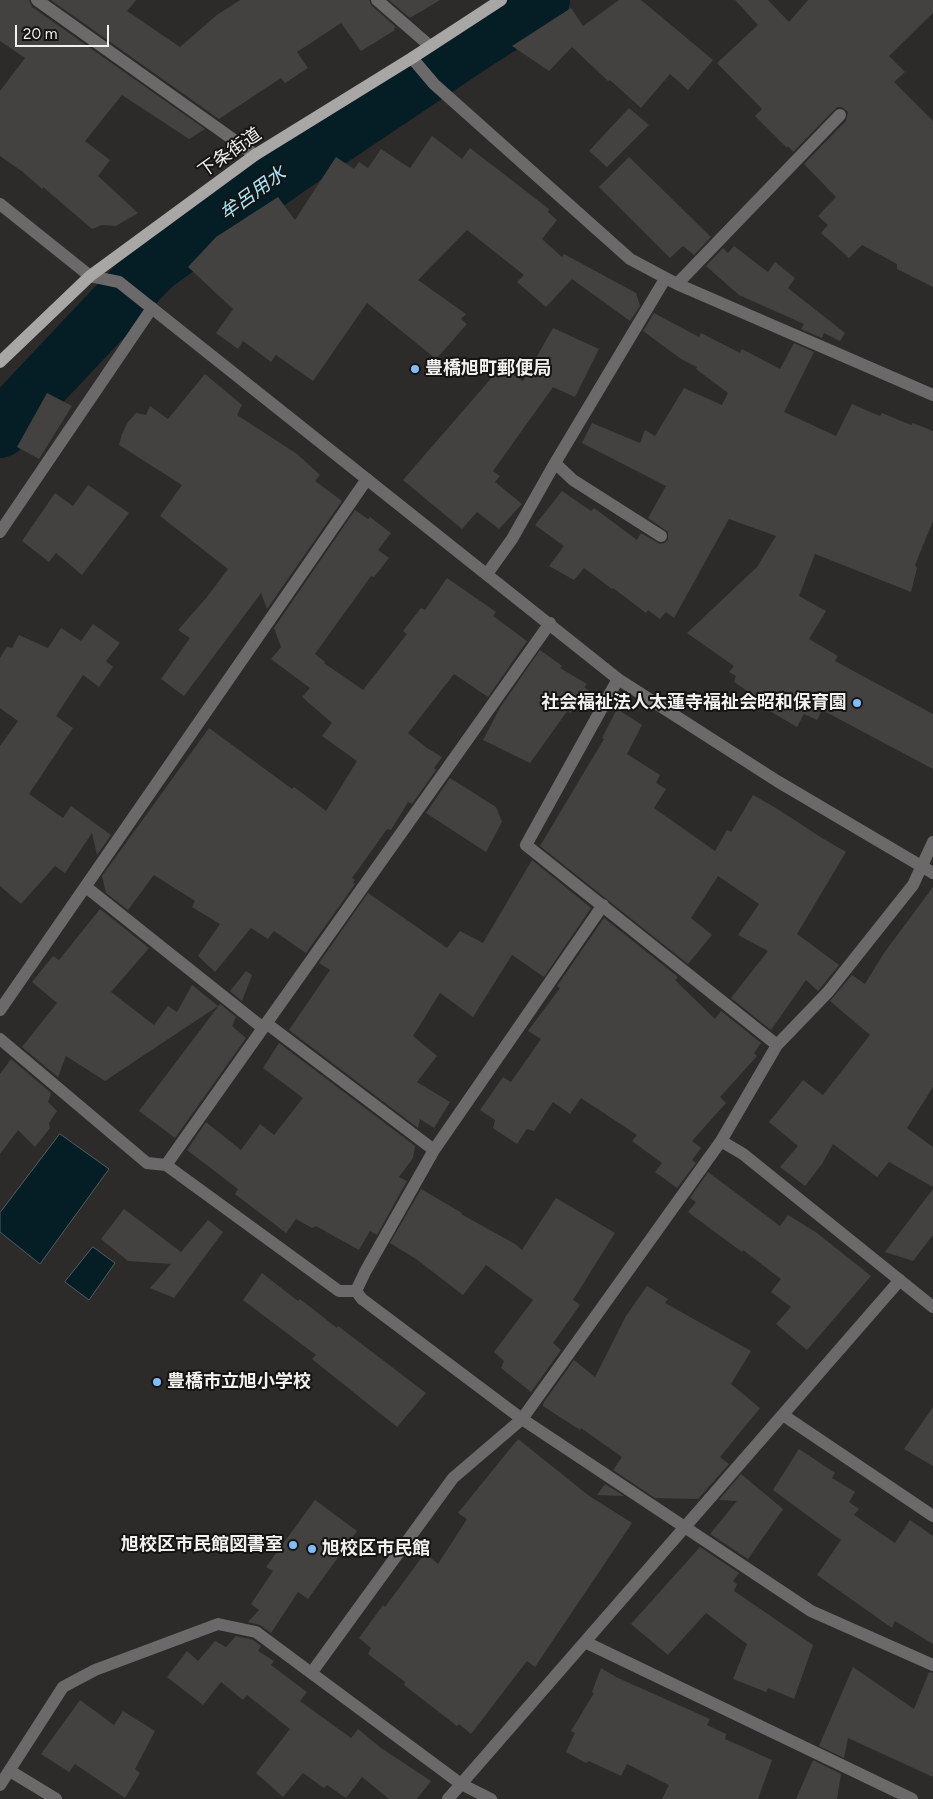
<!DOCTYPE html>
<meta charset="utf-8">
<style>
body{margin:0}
#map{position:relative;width:933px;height:1799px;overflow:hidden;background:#2d2b29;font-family:Figtree,sans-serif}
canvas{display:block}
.scale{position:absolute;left:15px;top:25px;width:94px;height:22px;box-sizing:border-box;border:2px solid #f2f1f0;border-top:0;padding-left:6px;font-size:15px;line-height:18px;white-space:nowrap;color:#f2f1f0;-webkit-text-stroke:4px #151413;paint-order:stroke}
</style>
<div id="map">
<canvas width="933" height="1799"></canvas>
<div class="scale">20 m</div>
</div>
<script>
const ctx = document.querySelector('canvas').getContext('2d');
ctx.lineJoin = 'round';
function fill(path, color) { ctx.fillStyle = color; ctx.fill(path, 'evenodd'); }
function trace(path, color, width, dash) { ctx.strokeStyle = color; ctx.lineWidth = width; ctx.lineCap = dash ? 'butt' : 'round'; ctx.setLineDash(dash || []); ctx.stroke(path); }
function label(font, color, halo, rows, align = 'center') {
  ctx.font = font + ' Figtree,"Noto Sans JP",sans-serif'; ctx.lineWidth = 4; ctx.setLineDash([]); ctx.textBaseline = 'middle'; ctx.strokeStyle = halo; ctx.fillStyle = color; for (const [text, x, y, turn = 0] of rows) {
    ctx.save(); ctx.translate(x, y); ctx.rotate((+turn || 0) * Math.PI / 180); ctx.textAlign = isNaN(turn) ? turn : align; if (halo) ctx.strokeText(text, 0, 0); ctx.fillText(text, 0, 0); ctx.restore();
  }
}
const water = new Path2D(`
 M60,1134L109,1169L40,1264L0,1232V1213Z
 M93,1247L115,1263L89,1300L65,1282Z`);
const river = new Path2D(`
 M0,430L7,421L153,266L287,169L469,47L542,0`);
const building = new Path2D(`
 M0,0H29L32,7L205,129L189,139L122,95L85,141L110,160L98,176L138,213L116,226L102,225L92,229L43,187L42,189L23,172L0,156V91L25,58L0,41Z
 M51,0H136L127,11L180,47L217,15L240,0H369L372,6L396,27L394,29L395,30L361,51L341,23L297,52L308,68L285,83L281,78L219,119Z
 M389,0H440L410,18Z
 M619,0H641L713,60L688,90L670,74L641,108L610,80L608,81L572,47L549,71L512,46L571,8L583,26Z
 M735,0H768L789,22L808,0H933V13L889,56L905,72L894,82L933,121V287L897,269V264L862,245L849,258L821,233L828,225L818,216L836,197L804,164L846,121L848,112L842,107H837L793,152L788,146L787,148L755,116L762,109L717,63L758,25Z
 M629,108L649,125L607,167L589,151Z
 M432,136L462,159L470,148L549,209L548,212L557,220L542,239L562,257L564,254L636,293L640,306L630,321L572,279L546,307L517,282L524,275L467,230L418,280L466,314L461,319L467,324L436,359L367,303L313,381L276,355L271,362L243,341L238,349L216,333L233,309L188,267L216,237L278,197L295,220L336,157L354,169L359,162L368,168L381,149L410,168Z
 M629,157L711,237L694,255L683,246L670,258L599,187Z
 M734,246L768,272L775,262L795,278L788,288L845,333L840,341L824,333L822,338L801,329L804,324L739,295L706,266L723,248L728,253Z
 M654,313L699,337L701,333L740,353L742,349L780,369L794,343L814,352L784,412L836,436L852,404L880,416L882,413L911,425L913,423L933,431V521L915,565L917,568L911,592L815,554L799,596L826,611L809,639L838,656L835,661L933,714V769L822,710L817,720L804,714L797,727L751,700L753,695L734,682L736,676L729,672L734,666L687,633L757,567L776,536L729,519L674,618L666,612L660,619L648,610L646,613L613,588L612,589L584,568L574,580L549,566L564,546L535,525L562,491L591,511L594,508L637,540L641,533L660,544L664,543L668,540V532L648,518L666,486L582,443L592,423L640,443L645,430L655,436L684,388L722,405L728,393L696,369L697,367L681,359L643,331Z
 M553,328L599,349L575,397L553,387L493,471L500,476L495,482L522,504L499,529L477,512L462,529L403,480L501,367L523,381Z
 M205,374L242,405L237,415L297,454L320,475L315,481L342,501L267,609L261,593L184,696L161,679L190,638L178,630L207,597L228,569L160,516L182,485L119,445L122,434L128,422L136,413L146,415L150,406L168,419Z
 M47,393L72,406L39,459L17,447Z
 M88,485L129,513L82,575L56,553L49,562L22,541L55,493L73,506Z
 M355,510L368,519L370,517L391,533L378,550L389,558L374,577L371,576L315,654L325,662L324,663L363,690L407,634L403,631L421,608L425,610L447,578L496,612L493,616L527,641L488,697L454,674L408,733L427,748L442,757L434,768L436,770L412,804L408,802L391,830L387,829L352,878L355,880L353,883L355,884L306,953L274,931L268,939L251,928L215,972L198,956L220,924L192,907L195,901L154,875L128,910L106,893L102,876L209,728L292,789L294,787L326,811L357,761L322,736L332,723L302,697L310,688L271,659L281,647L274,628Z
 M93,624L120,643L106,661L113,667L99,687L83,675L56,716L73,728L29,794L63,818L71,806L111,835L97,855L92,833L65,873L55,866L21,904L0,886V746L18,721L0,708V658L7,647L12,648L19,635L48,648L61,628L81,641Z
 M540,650L562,666L560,668L587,684L584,687L591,692L570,713L568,710L530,763L483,740L501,706Z
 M617,709L642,725L627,754L660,775L656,783L666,789L654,808L715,851L727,830L731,832L753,795L776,808L822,838L846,852L797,934L839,965L818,991L806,980L771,1030L731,998L768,951L738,935L759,904L718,876L691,918L712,935L688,964L540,846L604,739L602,738Z
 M450,778L496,807L502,822L486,852L426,813Z
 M532,860L591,908L544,977L512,955L473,1017L440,993L413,1036L437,1056L417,1082L450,1102L434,1128L420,1119L418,1128L289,1030L330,970L319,963L368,893L447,948L460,931L483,943Z
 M933,887V1087L907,1128L933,1147V1187L889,1162L877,1177L833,1144L822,1164L805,1186L780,1167L798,1146L769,1122L803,1080L823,1095L870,1035L830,1001L852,975L865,984L884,953Z
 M100,909L149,948L111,992L154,1025L168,1006L177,1012L192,985L218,1006L105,1081L66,1056L58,1077L22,1047L57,1003L32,982L53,956L59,960Z
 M604,918L678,977L675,980L715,1019L721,1011L761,1043L754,1053L757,1056L720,1097L726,1103L692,1141L701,1148L692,1160L696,1163L677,1188L655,1172L662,1163L632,1141L637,1135L581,1098L570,1114L553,1102L534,1131L527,1129L517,1144L493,1128L495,1120L480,1110L503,1077L511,1082L541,1039L528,1031L560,988L557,986Z
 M246,971L252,975L242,1001L230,991Z
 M220,1004L236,1017L232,1026L246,1038L175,1138L139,1111Z
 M279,1043L415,1146L413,1158L399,1177L407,1181L377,1235L370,1231L359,1250L316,1226L312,1228L296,1219L286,1233L235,1194L238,1189L187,1150L206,1122L241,1150L260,1124L274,1135L303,1098L263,1068Z
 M11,1059L51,1093L48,1102L57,1111L49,1123L50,1128L35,1147L18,1130L0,1154V1074Z
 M708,1172L780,1226L788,1215L817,1233L871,1276L807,1350L776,1324L791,1307L771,1292L781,1279L743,1250L742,1252L688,1212L696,1202L690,1198Z
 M421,1189L462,1213L461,1214L515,1244L522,1250L556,1198L615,1233L573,1300L580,1305L553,1343L561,1350L531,1392L501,1368L504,1361L494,1352L533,1300L486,1265L463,1295L416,1259L390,1243Z
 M933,1189V1235L913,1261L885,1252Z
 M124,1209L181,1252L208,1220L223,1232L174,1298L150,1288L171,1264L128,1261L101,1239Z
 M262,1273L298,1301L300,1299L337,1328L338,1326L426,1393L397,1427L312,1359L316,1355L243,1300Z
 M647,1286L668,1299L665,1303L751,1351L731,1384L760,1408L720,1457L729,1464L698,1499L655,1498L613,1470L622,1457L581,1428L580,1430L543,1406L544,1402L574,1360L595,1377L626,1316Z
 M933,1407V1466L904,1449Z
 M518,1439L588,1495L632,1523L535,1667L527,1661L471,1734L459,1724L457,1726L404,1685L405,1682L368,1654L371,1648L359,1638L383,1605L385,1607L425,1553L438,1564L467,1519L458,1513Z
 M799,1449L835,1473L832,1478L855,1492L849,1502L859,1509L854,1515L895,1543L910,1520L933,1536V1644L895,1621L892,1628L817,1575L841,1540L773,1490Z
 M741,1474L783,1509L748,1559L710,1534L737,1501L719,1500Z
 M605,1484L624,1496L597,1495Z
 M315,1500L357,1531L308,1599L298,1592L271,1633L260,1625L248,1622L259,1610L251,1604L273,1571L266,1567Z
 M700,1547L739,1573L733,1581L737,1584L734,1591L813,1645L794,1699L768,1688L766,1692L733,1679L747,1644L706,1613L668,1655L631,1624Z
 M236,1636L253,1640L261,1646L258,1651L274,1661L271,1665L307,1692L300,1701L351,1738L358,1729L381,1748L431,1781L417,1799H389L362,1777L346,1798L327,1785L324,1788L303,1773L283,1797L256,1773L290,1729L247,1695L243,1700L221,1682L203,1705L167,1677L187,1651L198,1661L215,1641L226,1647Z
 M853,1667L914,1709L929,1672L933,1673V1777L848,1738L844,1758L819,1746Z
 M601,1668L618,1678L710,1719L707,1725L726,1734L725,1739L772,1760L758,1799H662L669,1785L627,1764L621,1776L589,1761L586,1763L566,1752L575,1733L571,1731L594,1693L592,1692Z
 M80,1700L114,1725L123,1711L155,1731L135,1769L140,1773L125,1798L75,1764L69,1772L41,1754Z
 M813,1760L841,1774L837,1799H796Z`);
const minor = new Path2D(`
 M37,0L255,155
 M377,0L430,46
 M412,58L434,84L630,259L677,284L933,395
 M677,284L840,115
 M555,463L573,480L661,536
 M0,532L152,308
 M487,574L512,539L555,463L665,279
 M618,679L526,845L777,1045
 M86,887L263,1028
 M603,905L434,1150L365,1272L356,1291L362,1299L522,1419L811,1611L933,1665
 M0,1010L367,479
 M266,1023L434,1150
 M0,1039L147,1163L166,1165L339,1291H356
 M721,1141L743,1154L933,1307
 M166,1165L550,623
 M783,1415L933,1516
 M585,1642L912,1799
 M312,1672L453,1478L522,1419L721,1141L777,1045L828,992L913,885L933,842
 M10,1771L56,1799
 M0,1785L63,1687L95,1670L218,1624L256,1632L461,1784L491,1799
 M448,1799L900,1280`);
const tertiary = new Path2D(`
 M0,204L90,276L119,282L618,679L777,781L933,873`);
const primary = new Path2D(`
 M0,362L90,276L255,155L412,58L501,0`);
const markers = [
 [415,369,5,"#83bcfb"],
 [857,703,5,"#83bcfb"],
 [157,1382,5,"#83bcfb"],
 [293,1545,5,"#83bcfb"],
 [312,1549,5,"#83bcfb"]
];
const streetNames = [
 ["下条街道",230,153,-35]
];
const poiNames = [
 ["豊橋旭町郵便局",425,369],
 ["社会福祉法人太蓮寺福祉会昭和保育園",847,703,"right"],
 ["豊橋市立旭小学校",167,1382],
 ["旭校区市民館図書室",283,1545,"right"],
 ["旭校区市民館",322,1549]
];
const waterNames = [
 ["牟呂用水",253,194,-36]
];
fill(water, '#051d24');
trace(water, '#4c5d61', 1);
trace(river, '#051d24', 56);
fill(building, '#444240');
trace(minor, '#6b6969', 12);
trace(tertiary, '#6b6969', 12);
trace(primary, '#a9a6a6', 12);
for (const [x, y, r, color] of markers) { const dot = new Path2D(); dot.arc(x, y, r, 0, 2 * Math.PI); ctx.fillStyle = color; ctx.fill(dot); trace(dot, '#151413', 2); }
label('18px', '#f2f1f0', '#151413', streetNames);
label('bold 18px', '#f2f1f0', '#151413', poiNames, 'left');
label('italic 19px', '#aae6fa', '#151413', waterNames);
</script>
